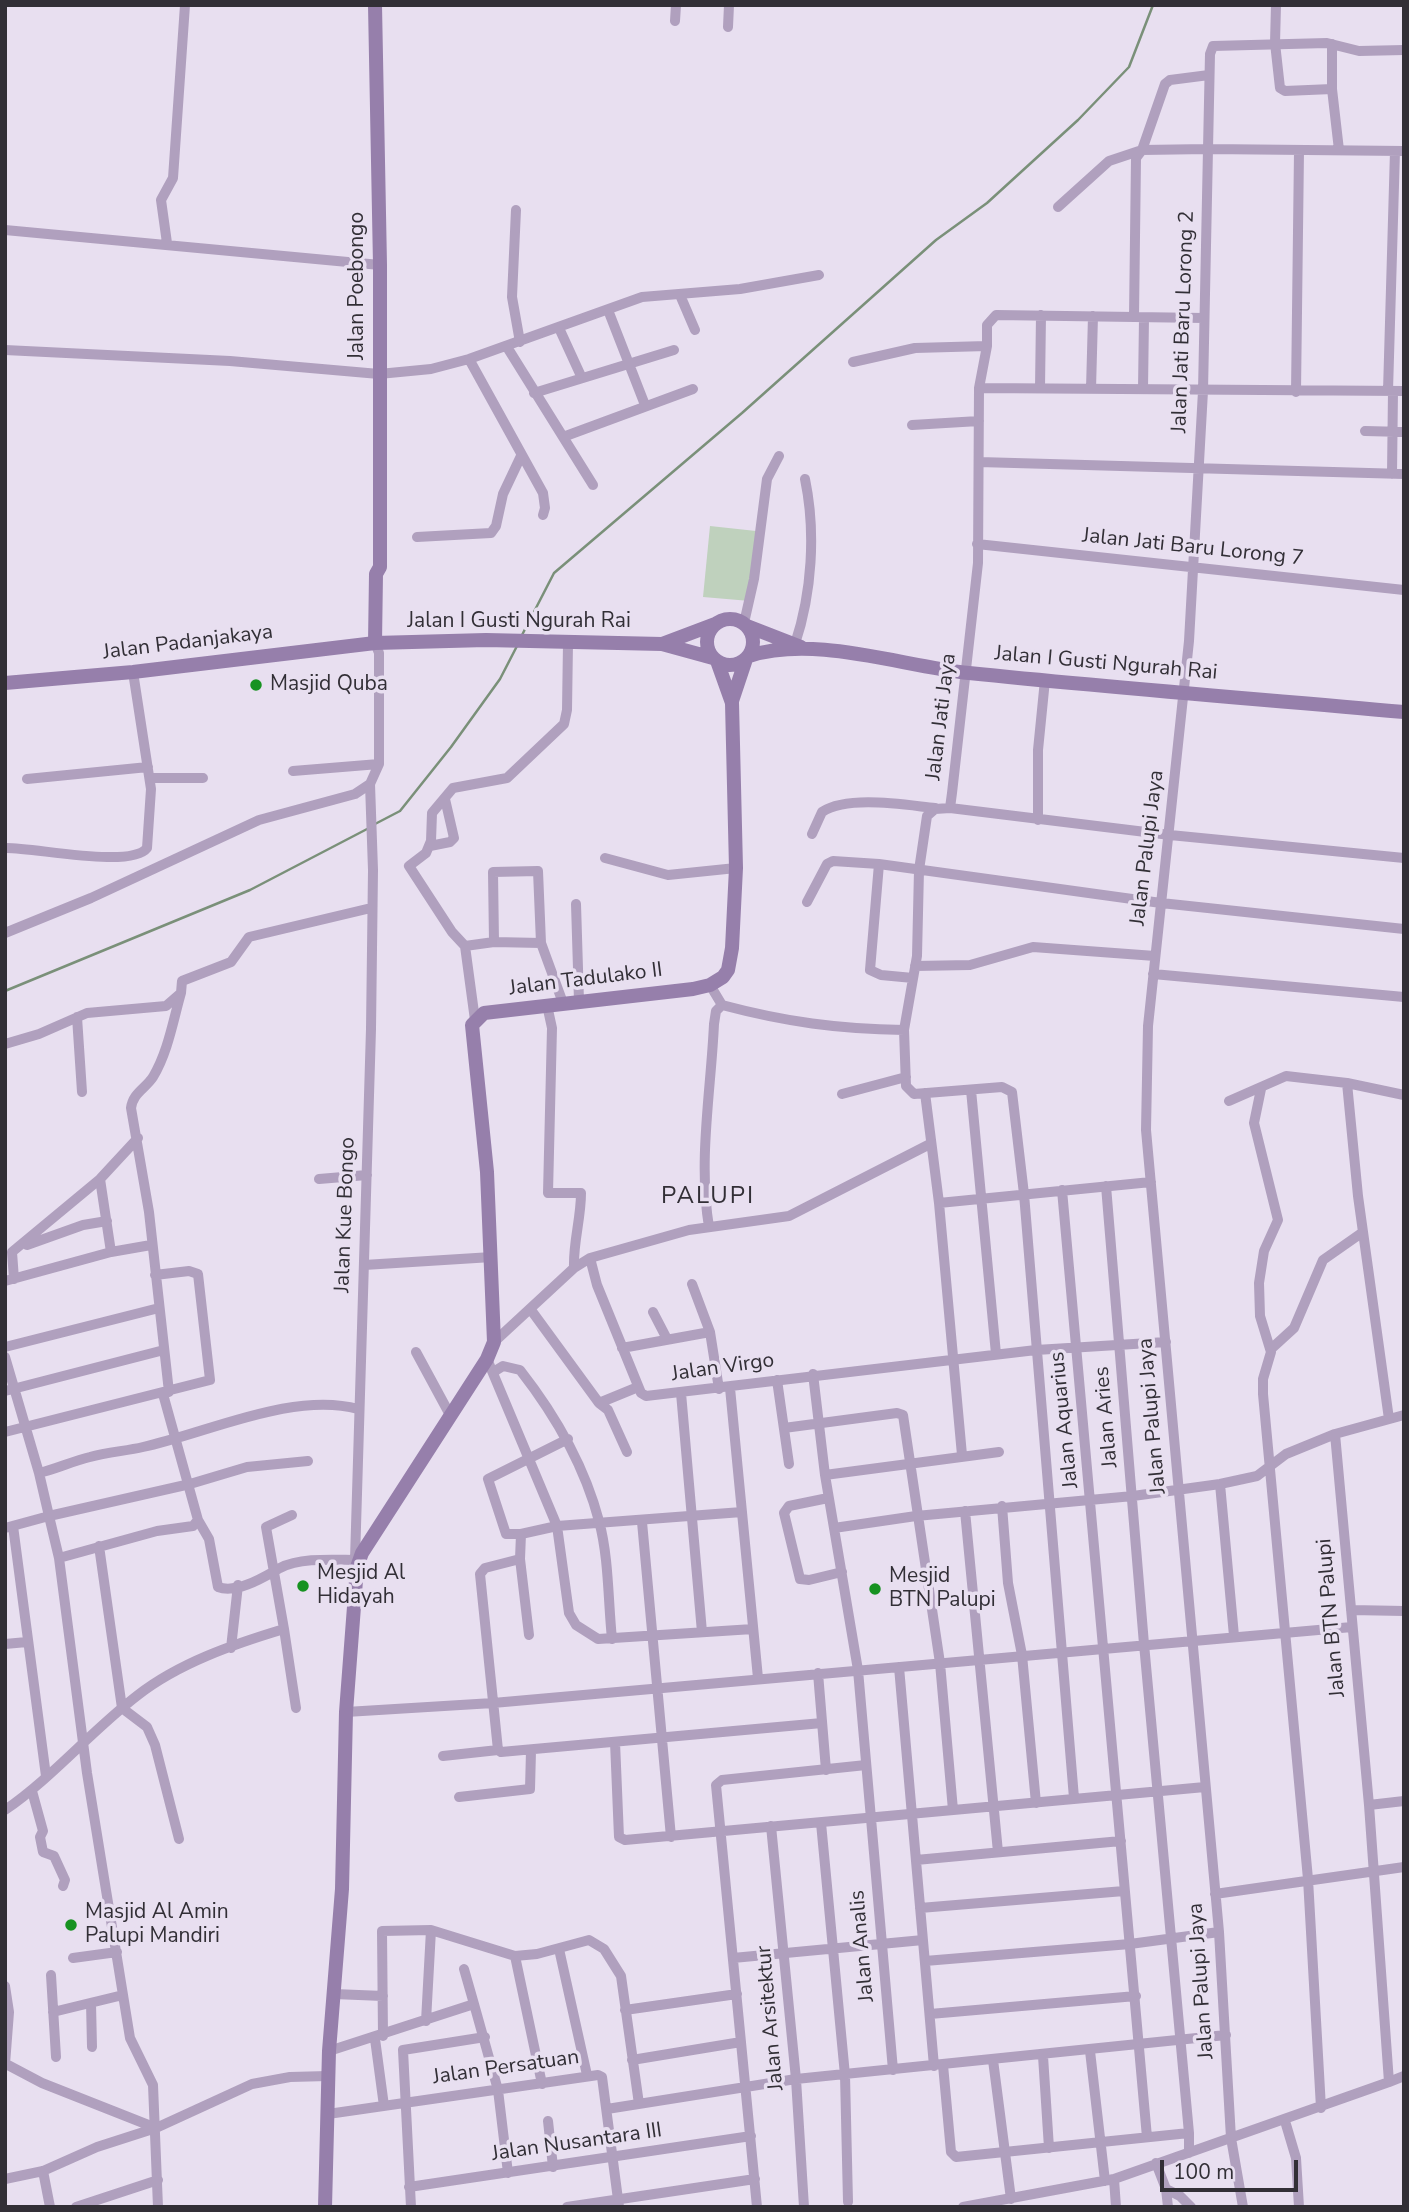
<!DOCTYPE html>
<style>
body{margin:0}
#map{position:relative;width:1409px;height:2212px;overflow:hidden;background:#e8dff0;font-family:"Nunito Sans",sans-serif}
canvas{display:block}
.frame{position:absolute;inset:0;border:7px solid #322f36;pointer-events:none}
.scale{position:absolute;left:1160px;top:2160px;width:138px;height:32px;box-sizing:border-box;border:4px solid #322f36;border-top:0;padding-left:9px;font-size:21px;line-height:24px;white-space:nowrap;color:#322f36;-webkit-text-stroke:5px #e8dff0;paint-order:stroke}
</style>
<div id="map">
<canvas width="1409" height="2212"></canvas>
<div class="frame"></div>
<div class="scale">100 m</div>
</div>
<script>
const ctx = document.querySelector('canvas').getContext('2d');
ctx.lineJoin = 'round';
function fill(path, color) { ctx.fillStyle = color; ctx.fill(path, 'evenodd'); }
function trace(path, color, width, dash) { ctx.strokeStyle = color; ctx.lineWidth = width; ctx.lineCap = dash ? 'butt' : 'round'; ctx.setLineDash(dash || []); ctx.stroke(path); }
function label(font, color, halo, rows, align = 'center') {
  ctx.font = font + ' "Nunito Sans",sans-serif'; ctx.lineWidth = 7; ctx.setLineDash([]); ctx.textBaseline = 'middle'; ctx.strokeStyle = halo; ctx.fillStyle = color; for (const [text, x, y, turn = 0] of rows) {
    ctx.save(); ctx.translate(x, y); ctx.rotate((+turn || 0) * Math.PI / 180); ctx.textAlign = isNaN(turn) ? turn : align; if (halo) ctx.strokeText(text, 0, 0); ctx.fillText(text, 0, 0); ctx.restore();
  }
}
const green = new Path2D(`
 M710,526L756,531L750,601L703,597Z`);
const stream = new Path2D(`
 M521,637L554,573L742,413L936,240L987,203L1078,120L1129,67L1153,5
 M375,824L400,811L451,747L500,679L517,646
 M5,991L250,890L369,828`);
const street = new Path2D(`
 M1276,5L1275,43L1280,88L1285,91L1332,89L1339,150
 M675,21L676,5
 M728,27L729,5
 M1332,89V44
 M1058,207L1109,161L1142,150L1165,84L1170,80L1209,75
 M516,210L512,297L520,342
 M5,230L380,265
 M167,243L161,200L173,178L185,5
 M680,295L695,330
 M608,310L645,405
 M1134,317L1136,158L1142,150L1208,149L1210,54L1213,46L1327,43L1359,51L1404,50
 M559,328L581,376
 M987,346V325L996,315L1204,318
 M507,347L593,485
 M5,350L230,361L379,374L431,369L469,359L642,297L740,289L819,275
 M469,359L543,493L545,508L543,515
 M853,362L915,348L987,346L979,388L978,563L952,793L950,808L935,809L927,816L919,870L917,956L904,1030
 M979,388L1404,391
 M1040,388L1041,315
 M1091,389L1093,316
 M1143,389L1144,318
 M1388,391L1395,151
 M1296,392L1299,151
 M534,393L674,350
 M912,425L979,421
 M1365,431L1404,432
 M563,437L693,389
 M979,462L1404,474
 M1392,474L1393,391
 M417,537L491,533L496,526L503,494L521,456
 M977,544L1404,590
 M744,623L754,579L767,479L779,456
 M795,644C812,593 816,532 805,479
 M293,771L379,764
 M150,778H203
 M27,779L148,767
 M950,808L1170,835L1404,858
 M1038,820V750L1045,680
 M812,834L822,812C848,795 905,805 935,808
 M430,846L450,842L454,838L445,799
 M5,848C33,847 131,869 147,848L151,789L133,672
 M605,858L668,875L736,868
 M807,902L827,864L833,861L879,864
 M576,904L579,1001
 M5,933L91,898L259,820L355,794L370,784L379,764V653L375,643
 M541,943L563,1003
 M465,946L494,942L541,943L538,871L493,872L494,942
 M915,966L970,965L1033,947L1155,956
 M1153,974L1404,997
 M913,978L881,975L870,970L879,864L1161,903L1404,929
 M710,985L722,1005C786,1022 838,1029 904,1030L906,1086L914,1094L1002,1087L1012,1092L1024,1194L1074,1798
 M547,1005L552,1028L548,1193H581C581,1219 573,1242 574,1268
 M77,1017L82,1092
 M475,1020L465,946L452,932L409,866L426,853L431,841L432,813L453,788L507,778L564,724L567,710L568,643
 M5,1044L39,1034L87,1013L166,1006L181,993L182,981L231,962L249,937L371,908
 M1347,1083L1358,1196L1389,1419
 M1261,1089L1254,1123L1278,1220L1264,1251L1259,1283L1260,1316L1271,1352L1263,1379V1394L1308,1879L1321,2108
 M971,1090L996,1354
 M925,1093L939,1203L962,1455
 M842,1094L906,1077
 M1229,1101L1286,1076L1347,1083L1404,1095
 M100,1179L111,1252
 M319,1179L367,1175
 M1106,1186L1144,1644L1189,2133V2153
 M1062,1190L1147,2137
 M939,1203L1151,1182
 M709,1227C698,1161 711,1090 714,1024L716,1011L722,1005
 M27,1245L83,1225L107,1221
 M590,1258L597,1285L641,1393L646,1396L1036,1350L1166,1342
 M364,1265L492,1257
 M14,1279L12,1252L100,1179L138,1138
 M5,1281L111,1252L151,1245
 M692,1284L710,1332
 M531,1310L599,1403
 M653,1312L667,1339
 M494,1342L574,1268L590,1258L689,1230L789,1216L930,1144
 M5,1347L159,1308
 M622,1348L710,1332L719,1389
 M1271,1349L1294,1328L1323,1260L1363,1232
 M416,1352L449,1413
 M5,1357L39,1473
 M487,1359L557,1526L569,1613L576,1625L598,1639L753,1629
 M495,1371L503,1366L520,1370C556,1416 584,1464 599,1521C609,1558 608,1601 612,1639
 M813,1374L825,1475
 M777,1380L789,1464
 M730,1388L758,1678
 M5,1391L164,1350
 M169,1392L149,1212L131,1108C133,1093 145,1089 153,1077C168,1052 173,1021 181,993
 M681,1393L702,1632
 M163,1394L198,1520L209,1539L218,1587C237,1594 264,1577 280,1568C301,1557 335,1560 358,1560
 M784,1428L897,1413L903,1415L940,1663L953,1810
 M5,1432L210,1380L198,1274L189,1271L155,1275
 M1335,1434L1369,1805L1389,2082L1404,2076
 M627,1452L608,1410L599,1403L638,1387
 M1220,1484L1234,1636
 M828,1498L789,1506L784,1513L800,1579L809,1580L842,1572
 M1002,1506L1008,1583L1022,1655L1036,1803
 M965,1511L998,1852
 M642,1522L671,1837
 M13,1526L46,1776
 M5,1528L49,1516L39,1473C56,1469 73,1461 90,1457C107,1452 126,1451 143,1447C207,1433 294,1391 358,1409
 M834,1528L916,1516L1133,1496L1220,1484L1257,1476L1286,1454L1335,1434L1404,1415
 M521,1534H506L488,1479L568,1439
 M99,1546L122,1708L147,1727L155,1745L179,1839
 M59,1558L157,1531L193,1526L198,1520
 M520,1559L485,1568L480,1574L498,1750L501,1752L822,1723
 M355,1560L371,1029L373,870L370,784
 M1351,1610L1404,1611
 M284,1629L266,1527L292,1515
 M529,1635L520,1559L521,1534L557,1526L742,1512
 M5,1644L27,1642
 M231,1648L238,1585
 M899,1667L934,2066
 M818,1673L826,1770
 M346,1712L493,1703L1352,1627
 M615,1742L619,1837L625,1840L1205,1787
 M443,1756L498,1750
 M32,1791L43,1831L40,1837L43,1852L54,1856L65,1880L63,1886
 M459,1797L530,1789L531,1751
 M1369,1805L1404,1801
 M5,1810C53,1777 91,1731 138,1695C179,1663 234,1644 284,1629L296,1708
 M821,1823L845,2075L848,2202
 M771,1826L796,2079L804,2207
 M916,1860L1121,1841
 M1215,1894L1404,1867
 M920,1908L1124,1891
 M559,1949L587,2075
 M515,1956L542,2084
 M73,1958L117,1952
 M733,1958L923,1940
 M925,1961L1130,1944L1219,1932
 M464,1969L474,2004
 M51,1975L56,2057
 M5,1986L9,2012L5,2064
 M334,1994L383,1996
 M91,2003L92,2047
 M625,2010L737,1994
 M53,2012L123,1995
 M930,2014L1136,1996
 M426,2021L431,1930
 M383,2036L382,1931L431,1930L515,1956L537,1954L589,1940L604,1949L621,1976L639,2104
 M375,2039L384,2106
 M329,2051L474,2004L498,2090L508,2173
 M1090,2051L1105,2181
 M1043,2056L1049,2148
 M632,2060L741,2042
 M993,2060L1011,2199
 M6,2064L42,2083L156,2128
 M943,2065L951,2152L956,2157L1189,2133
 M893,2070L858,1670L825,1475L999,1452
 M607,2109L796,2079L1226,2035
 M328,2114L598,2075L602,2077L619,2207
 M548,2121L553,2167
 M1285,2121L1296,2158L1299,2207
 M1156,2163L1166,2189L1168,2207
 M43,2171L50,2207
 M5,2179L43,2171L97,2147L156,2128L252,2084L290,2077L328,2076
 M1114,2179L1116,2207
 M409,2187L751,2136
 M1166,2189L1180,2196L1191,2207
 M76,2207L158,2180
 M158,2207L153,2085L130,2038L87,1773L59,1558L49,1516L190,1484L247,1467L308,1461
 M411,2207L403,2050L485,2037
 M567,2207L755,2179
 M757,2207L716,1785L722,1780L866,1765
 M963,2207L1114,2179L1389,2082
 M1243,2207L1231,2138L1219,1932L1146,1130L1148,1026L1189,641L1203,391L1208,149L1404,151`);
const secondary = new Path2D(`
 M707 642a23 23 0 1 1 46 0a23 23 0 1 1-46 0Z
 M747,626L801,647
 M375,643L376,574L380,567V265L375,5
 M662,644L715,624
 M749,656C816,635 901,666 969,673C1114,688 1259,699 1404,712
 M5,683L133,672L375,643L486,640L662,644L713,658
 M732,701L746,659
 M325,2207L329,2051L342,1889L346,1712L357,1567L362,1553L487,1359L494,1342L487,1172L472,1025L484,1013L693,989L710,985L723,977L728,970L732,948L736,868L732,703L717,661`);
const markers = [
 [256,685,7,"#179221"],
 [303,1586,7,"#179221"],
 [875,1589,7,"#179221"],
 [71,1925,7,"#179221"]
];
const streetNames = [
 ["Jalan Poebongo",358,286,-90],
 ["Jalan Jati Baru Lorong 2",1184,322,-88],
 ["Jalan Jati Baru Lorong 7",1193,548,6],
 ["Jalan I Gusti Ngurah Rai",519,622],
 ["Jalan Padanjakaya",188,643,-7],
 ["Jalan I Gusti Ngurah Rai",1106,664,5],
 ["Jalan Jati Jaya",942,717,-83],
 ["Jalan Palupi Jaya",1148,848,-83],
 ["Jalan Tadulako II",586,980,-7],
 ["Jalan Kue Bongo",346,1215,-88],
 ["Jalan Virgo",723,1368,-8],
 ["Jalan Palupi Jaya",1153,1416,-95],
 ["Jalan Aries",1107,1417,-95],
 ["Jalan Aquarius",1065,1420,-96],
 ["Jalan BTN Palupi",1332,1618,-95],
 ["Jalan Analis",863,1946,-95],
 ["Jalan Palupi Jaya",1202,1981,-94],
 ["Jalan Arsitektur",771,2018,-95],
 ["Jalan Persatuan",506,2068,-8],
 ["Jalan Nusantara III",577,2143,-8]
];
const poiNames = [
 ["Masjid Quba",270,685],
 ["Mesjid Al",317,1574],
 ["Hidayah",317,1598],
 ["Mesjid",889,1577],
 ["BTN Palupi",889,1601],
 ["Masjid Al Amin",85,1913],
 ["Palupi Mandiri",85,1937]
];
const quarterNames = [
 ["PALUPI",708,1197]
];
fill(green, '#bfd1bd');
trace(stream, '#7a9079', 2.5);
trace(street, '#b0a0be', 10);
trace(secondary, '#967fab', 14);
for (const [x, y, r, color] of markers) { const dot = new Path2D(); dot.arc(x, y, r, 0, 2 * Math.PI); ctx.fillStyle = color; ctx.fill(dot); trace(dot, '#e8dff0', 2.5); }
label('21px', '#322f36', '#e8dff0', streetNames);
label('21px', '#322f36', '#e8dff0', poiNames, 'left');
ctx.letterSpacing = '2px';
label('24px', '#322f36', '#e8dff0', quarterNames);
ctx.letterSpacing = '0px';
</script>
